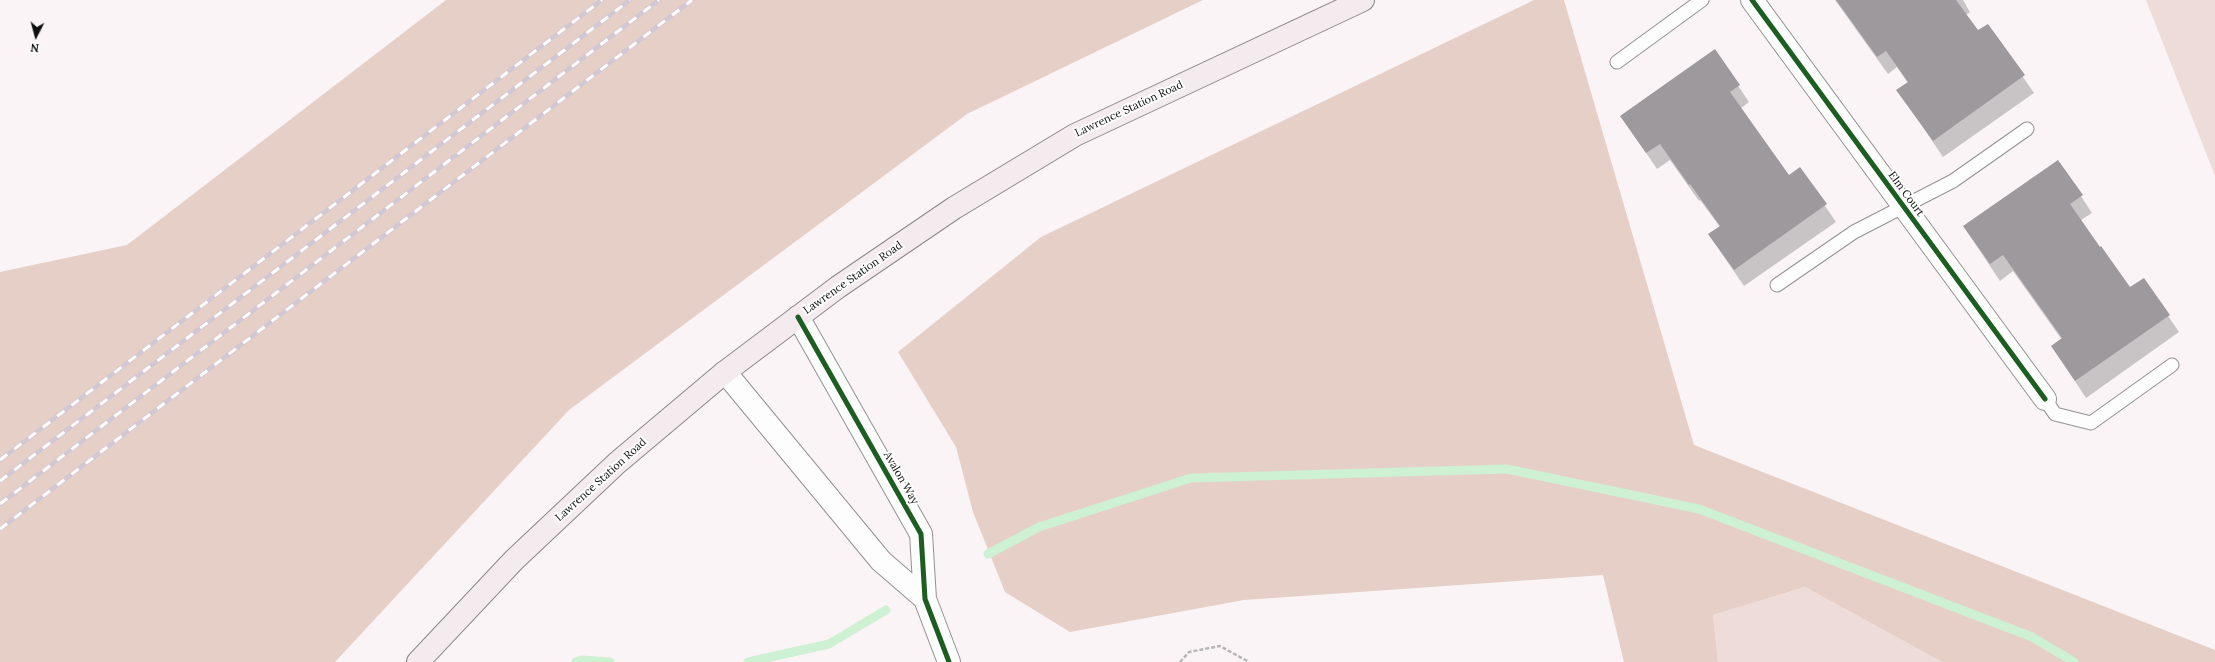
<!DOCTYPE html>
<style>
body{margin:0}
#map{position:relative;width:2215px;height:662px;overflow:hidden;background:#faf4f7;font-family:Lora,serif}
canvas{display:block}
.north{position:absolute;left:16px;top:16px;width:40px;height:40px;-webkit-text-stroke:3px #fff;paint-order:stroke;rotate:186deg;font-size:11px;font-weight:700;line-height:16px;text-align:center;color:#0e0e0e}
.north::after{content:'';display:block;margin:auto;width:14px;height:18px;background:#0e0e0e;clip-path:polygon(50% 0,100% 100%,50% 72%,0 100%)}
</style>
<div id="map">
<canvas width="2215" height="662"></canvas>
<div class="north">N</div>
</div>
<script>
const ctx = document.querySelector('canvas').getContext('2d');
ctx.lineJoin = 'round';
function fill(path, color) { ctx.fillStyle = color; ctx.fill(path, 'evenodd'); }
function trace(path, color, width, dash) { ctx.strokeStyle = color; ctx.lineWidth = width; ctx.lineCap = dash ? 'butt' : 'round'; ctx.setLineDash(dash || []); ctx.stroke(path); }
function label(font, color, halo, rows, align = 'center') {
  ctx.font = font + ' Lora,serif'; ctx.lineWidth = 4; ctx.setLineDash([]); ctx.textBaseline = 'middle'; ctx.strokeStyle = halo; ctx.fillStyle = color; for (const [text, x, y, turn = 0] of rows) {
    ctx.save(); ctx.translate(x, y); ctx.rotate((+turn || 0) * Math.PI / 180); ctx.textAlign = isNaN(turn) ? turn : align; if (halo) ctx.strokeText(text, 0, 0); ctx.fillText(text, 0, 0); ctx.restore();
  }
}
const green = new Path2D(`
 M2146,0H2215V176Z
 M1805,587L1942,662H1718L1713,615Z`);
const forest = new Path2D(`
 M446,0H1203L967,114L569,410L335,662H0V272L127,245Z
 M1534,0H1564L1694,445L2215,650V662H1942L1805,587L1713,615L1718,662H1624L1603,575L1244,600L1070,632L1005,592L973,512L956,447L898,352L1041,237Z`);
const shadow = new Path2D(`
 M1835,0H1963L1970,12L1966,15L1978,32L1987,25L2034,93L1943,157L1898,90L1908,83L1897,67L1888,74Z
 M1714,50L1749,102L1740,109L1789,176L1800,169L1836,222L1744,286L1709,235L1720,227L1700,200L1699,201L1670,160L1657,169L1621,116Z
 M2058,161L2092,213L2081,220L2100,248L2130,288L2143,279L2179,332L2086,398L2052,346L2062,340L2013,271L2000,281L1964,227Z`);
const stream = new Path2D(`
 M988,554L1039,527L1191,478L1507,469L1699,509L2032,637L2074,662
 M576,662L582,660L610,662
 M748,662L829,644L886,610`);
const building = new Path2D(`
 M1836,0H1956L1978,30L1988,24L2025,75L1933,141L1896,90L1908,82L1886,51L1877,57Z
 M1715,49L1740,85L1730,92L1789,175L1800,167L1827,204L1734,270L1708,234L1720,226L1690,184L1689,185L1660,144L1646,153L1620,116Z
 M2058,160L2083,195L2070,204L2100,247L2101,246L2130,287L2144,278L2170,315L2075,381L2051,346L2062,338L2003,255L1990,264L1963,226Z`);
const path = new Path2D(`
 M1180,662L1189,652L1220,646L1249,662`);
const service = new Path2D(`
 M1617,62L1702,0
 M1777,285L1854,232L1953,181L2027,129
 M2045,399L2055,414L2091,423L2172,365`);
const minor = new Path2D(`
 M1752,0L2045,399
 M798,317L921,534L925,599L949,662
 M725,372L881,561L925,599`);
const secondary = new Path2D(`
 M418,662L514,560L617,463L725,372L838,287L954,208L1075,135L1363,0`);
const rail = new Path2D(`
 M0,460L602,0
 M0,481L630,0
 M0,504L659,0
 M0,529L692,0`);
const cycleway = new Path2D(`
 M1752,0L2045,399
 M798,317L921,534L925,599L949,662`);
const streetNames = [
 ["Lawrence Station Road",1129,109,-25],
 ["Elm Court",1906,194,54],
 ["Lawrence Station Road",853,278,-35],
 ["Avalon Way",901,478,60],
 ["Lawrence Station Road",601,480,-42]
];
fill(green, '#eedcd8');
fill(forest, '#e5cfc7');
fill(shadow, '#0003');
trace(stream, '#cef0d3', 9);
fill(building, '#9e999c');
trace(service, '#949293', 15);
trace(minor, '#949293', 24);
trace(secondary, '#8b888a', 24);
trace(path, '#b8b7b7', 2.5, [4, 2]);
trace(service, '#fefdfe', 13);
trace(minor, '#fefdfe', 22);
trace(secondary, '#f4ebee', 22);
trace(rail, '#d2c7d5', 4.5);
trace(rail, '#fff', 3, [9]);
trace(cycleway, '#1b5e20', 5);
label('11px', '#0e0e0e', '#fff', streetNames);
</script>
